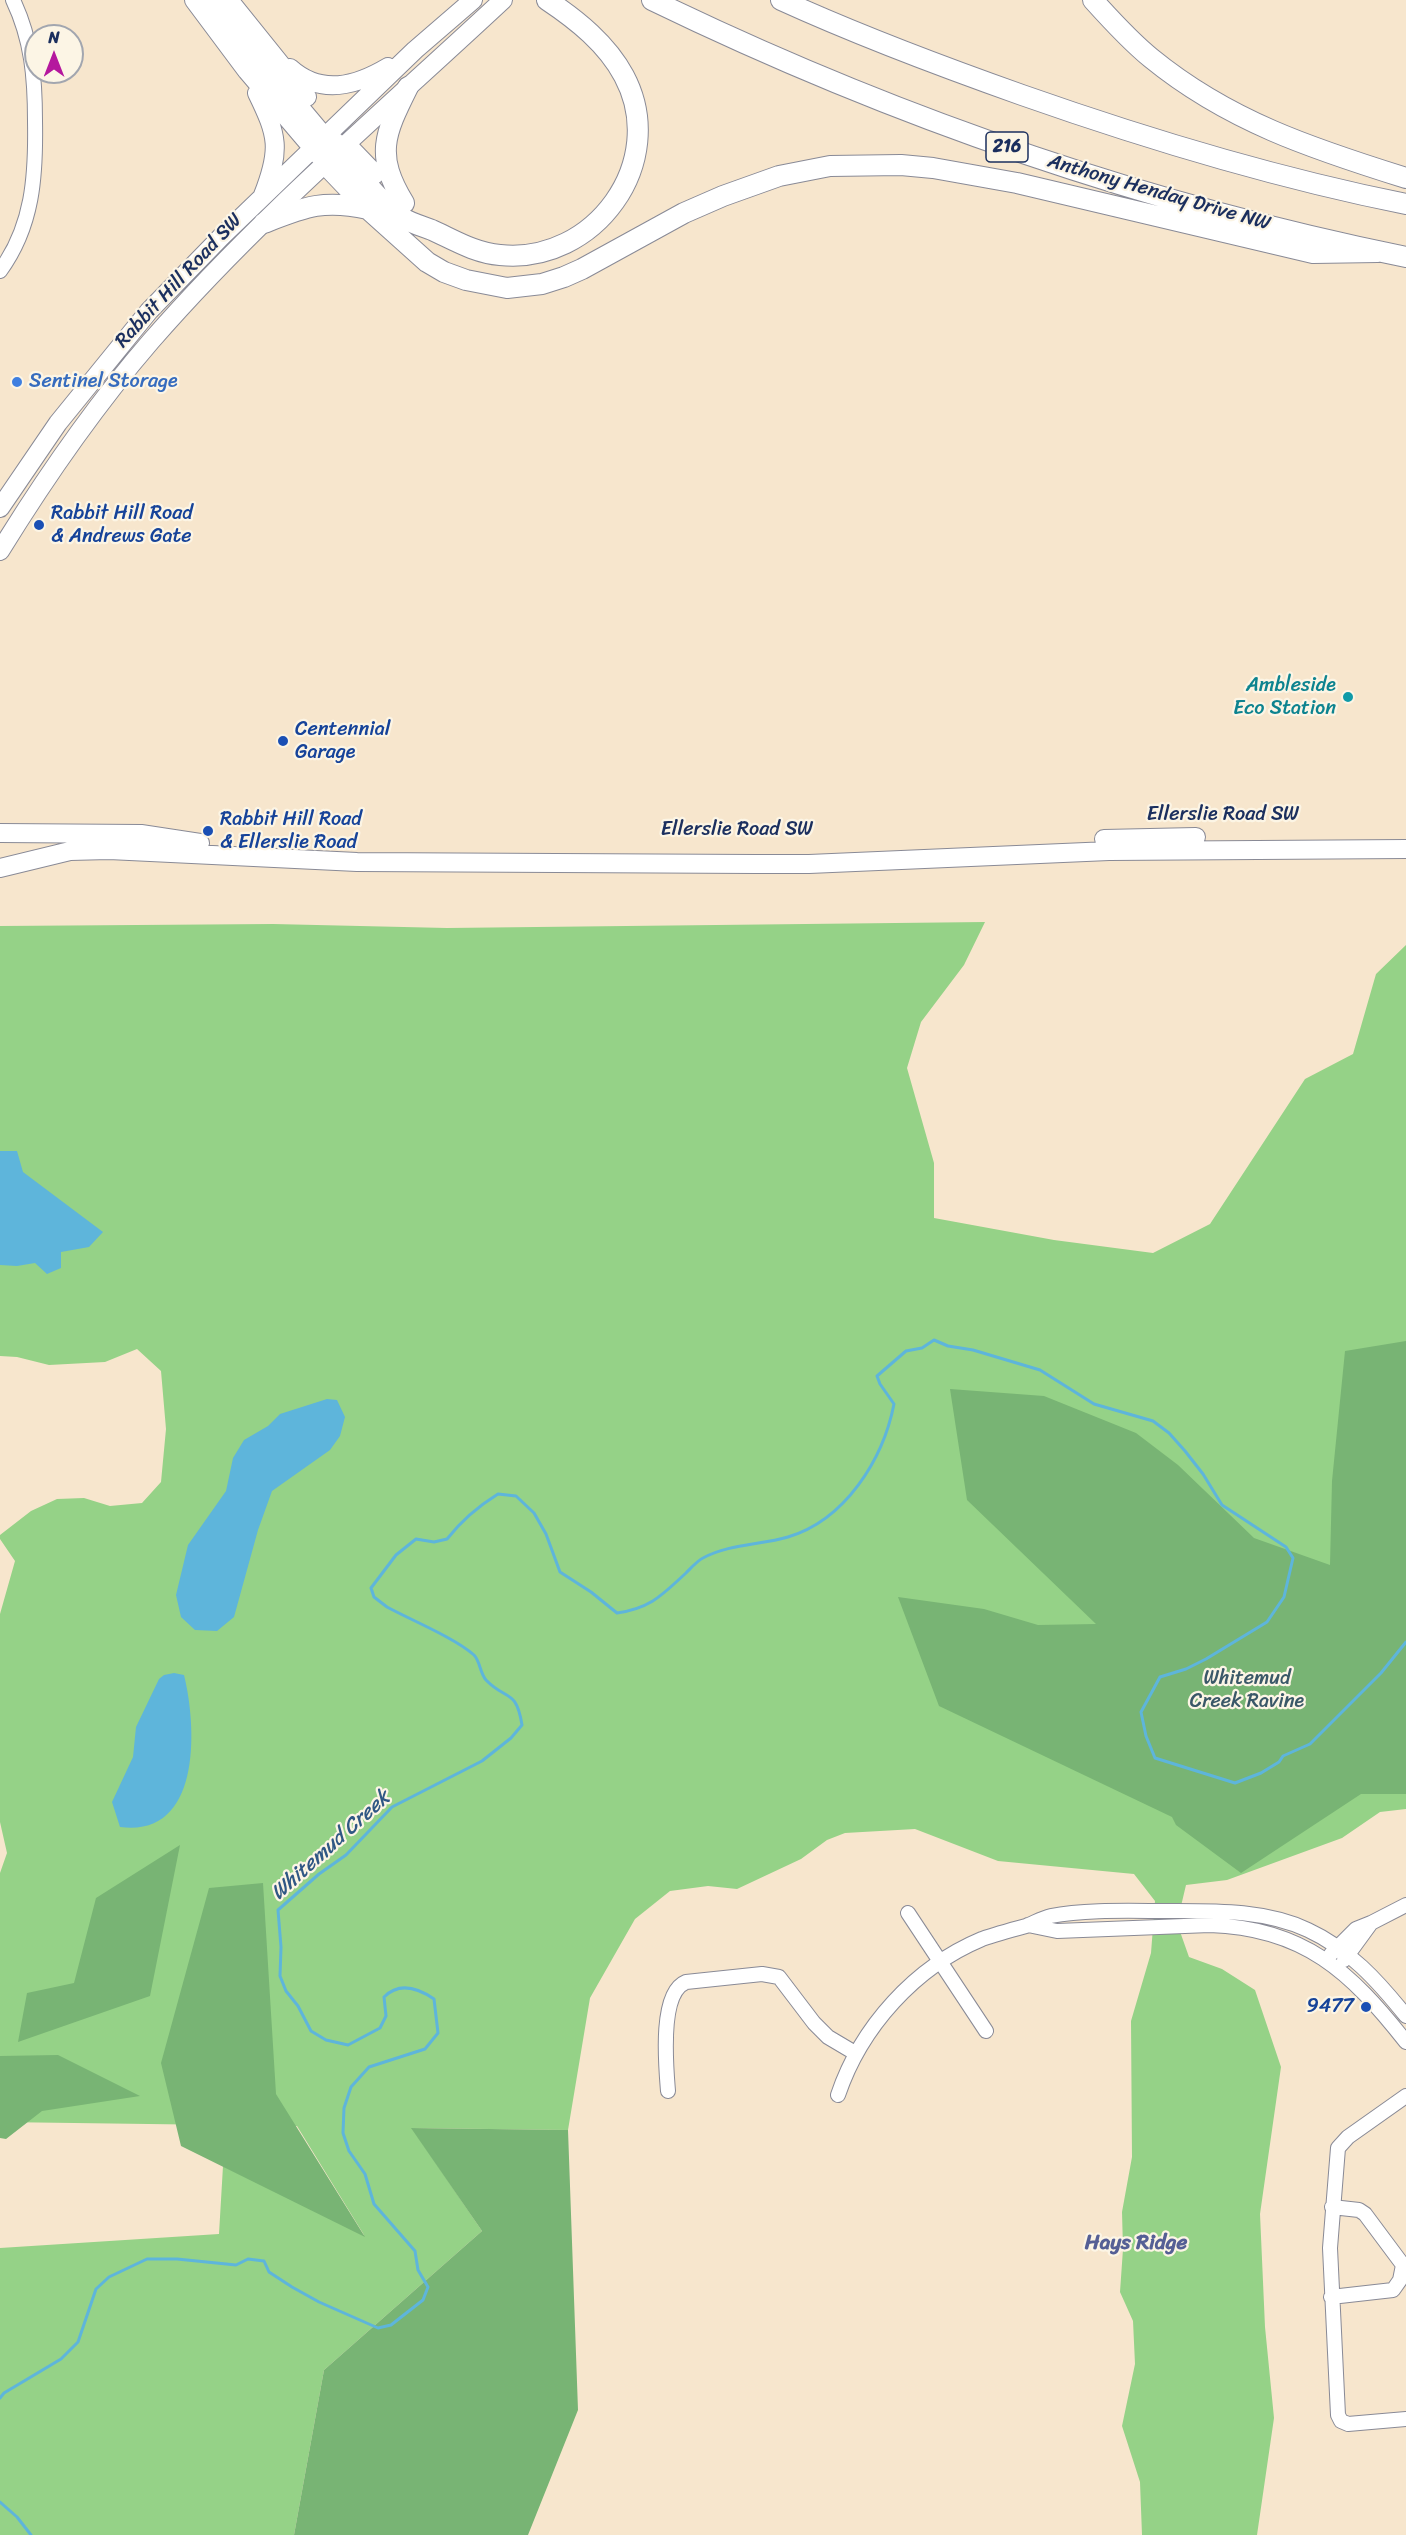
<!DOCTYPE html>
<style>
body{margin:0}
#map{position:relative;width:1406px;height:2535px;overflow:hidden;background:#f7e6cd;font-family:Sriracha,sans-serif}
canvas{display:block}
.north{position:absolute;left:24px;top:24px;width:60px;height:60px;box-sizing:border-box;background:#fcf5e5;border:2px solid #a2a6af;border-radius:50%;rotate:0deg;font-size:16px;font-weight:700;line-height:24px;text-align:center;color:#1b2f5e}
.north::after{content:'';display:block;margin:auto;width:21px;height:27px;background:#b5179e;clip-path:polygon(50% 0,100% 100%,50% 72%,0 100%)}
</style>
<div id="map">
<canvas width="1406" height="2535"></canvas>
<div class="north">N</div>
</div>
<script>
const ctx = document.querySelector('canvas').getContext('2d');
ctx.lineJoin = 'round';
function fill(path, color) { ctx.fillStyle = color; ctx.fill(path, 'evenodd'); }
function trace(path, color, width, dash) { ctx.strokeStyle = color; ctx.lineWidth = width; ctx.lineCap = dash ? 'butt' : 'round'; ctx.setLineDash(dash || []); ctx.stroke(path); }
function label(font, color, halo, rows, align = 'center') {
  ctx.font = font + ' Sriracha,sans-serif'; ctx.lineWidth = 4.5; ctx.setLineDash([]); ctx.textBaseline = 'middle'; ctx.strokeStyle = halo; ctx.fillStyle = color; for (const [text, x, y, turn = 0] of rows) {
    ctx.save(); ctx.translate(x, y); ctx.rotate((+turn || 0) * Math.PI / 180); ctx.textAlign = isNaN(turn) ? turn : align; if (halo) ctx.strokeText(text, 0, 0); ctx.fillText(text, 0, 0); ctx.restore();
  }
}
const green = new Path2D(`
 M985,922L964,965L921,1022L907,1068L934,1163V1218L1054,1240L1153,1253L1210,1224L1305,1079L1353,1054L1376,974L1406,945V1809L1380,1812L1342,1838L1227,1880L1186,1885L1177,1923L1189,1957L1222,1969L1255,1990L1281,2067L1260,2214L1265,2327L1274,2418L1257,2535H1142L1140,2482L1122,2426L1135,2364L1133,2321L1120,2292L1123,2249L1122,2212L1132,2157L1131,2021L1151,1953L1155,1901L1134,1874L998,1861L915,1829L845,1833L827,1840L801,1859L737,1889L708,1886L670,1891L635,1919L590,1998L568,2130L412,2128L482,2231L324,2370L294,2535H0V2248L219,2234L223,2166L364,2235L297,2126L0,2122V1873L7,1853L0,1822V1614L15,1561L0,1539V1535L31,1511L57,1499L84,1498L110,1506L142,1503L161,1482L166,1429L161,1371L137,1349L105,1362L49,1365L17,1357L0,1356V926L273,924L447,928Z`);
const forest = new Path2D(`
 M1406,1341V1794H1361L1241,1873L1176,1825L1172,1817L939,1706L898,1597L984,1609L1038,1625L1096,1624L967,1500L950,1389L1044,1396L1136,1433L1178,1465L1254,1538L1330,1565L1332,1481L1345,1351Z
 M180,1845L150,1996L18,2042L27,1993L74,1983L96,1898Z
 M263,1883L276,2094L365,2237L181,2146L161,2063L209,1888Z
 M58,2055L140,2096L42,2111L6,2139L0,2138V2056Z
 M411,2128L568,2130L578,2410L528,2535H294L324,2370L482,2231Z`);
const water = new Path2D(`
 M0,1151H17L23,1172L103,1232L89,1247L61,1252V1268L47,1274L35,1263L17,1266L0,1265Z
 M327,1399L337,1400L345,1417L340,1436L330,1450L272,1491L258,1530L234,1617L217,1631L195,1630L181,1617L176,1595L188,1545L226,1491L233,1458L244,1440L268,1426L280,1414Z
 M174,1673L184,1675C197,1727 202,1838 120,1827L112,1802L133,1757L136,1727L159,1679L164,1675Z`);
const stream = new Path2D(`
 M0,2398L4,2393L61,2359L78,2342L96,2289L109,2277L147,2259H177L236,2265L248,2259L264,2261L269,2272L292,2287L319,2302L378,2328L391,2325L423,2300L428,2287L418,2270L415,2251L374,2204L365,2174L349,2151L343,2133L344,2108L351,2087L369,2067L425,2049L438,2033L434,1999C418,1988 399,1982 384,1997L386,2016L380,2028L348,2045L326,2040L311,2031L298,2006L286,1991L280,1976L281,1947L278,1910L319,1874L346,1855L392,1807L482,1761L511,1738L522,1725C516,1688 506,1701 486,1680C480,1673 480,1661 474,1655C455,1638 411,1620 387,1607L374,1597L371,1588L396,1555L416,1539L434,1542L447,1539C462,1520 477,1507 498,1494L516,1496L534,1513L546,1534L560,1572L591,1592L617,1613C651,1608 662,1595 686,1573C691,1568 697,1561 703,1558C728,1544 761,1545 788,1537C845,1520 883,1460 894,1404L880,1384L877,1376L906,1351L922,1348L934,1340L948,1346L973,1350L1040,1370L1094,1404L1153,1421L1169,1433L1185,1451L1203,1474L1222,1505L1286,1547L1293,1558L1284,1597L1267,1622L1206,1659L1186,1669L1160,1677L1141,1712L1146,1736L1155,1758L1235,1783L1261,1773L1279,1762L1283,1756L1310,1744L1381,1673L1406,1642
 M0,2502L17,2517L31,2535`);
const minor = new Path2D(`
 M0,271C33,226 36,176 35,121C35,78 32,40 13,0
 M908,1913L986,2031
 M1028,1925L1057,1931L1210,1925C1304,1928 1351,1972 1406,2042
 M1331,1954L1356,1929L1371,1923L1406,1905
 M1344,1960L1371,1923
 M668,2091C666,2066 659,1993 686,1982L762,1974L779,1977L814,2023L828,2037L855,2053
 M838,2095C861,2027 915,1967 982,1939C996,1934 1011,1930 1026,1926C1034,1923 1042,1918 1051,1916C1085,1909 1134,1911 1169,1911C1216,1911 1265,1910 1308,1930C1349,1949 1378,1981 1406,2016
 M1406,2096L1348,2137L1338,2148L1330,2248L1338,2415L1341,2421L1348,2424L1406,2419
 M1331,2297L1393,2290L1400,2280L1403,2265L1365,2214L1359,2210L1332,2207`);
const major = new Path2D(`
 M194,0L247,71L321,158
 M210,0L319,130L336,142
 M229,0L307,97
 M290,68C321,96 356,86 388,67
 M257,93C278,136 281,149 263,195
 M0,508L58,423L149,311L222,236L415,50L473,0
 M0,551C45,478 94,407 151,341C258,218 384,111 503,0
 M0,833L141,834L200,843
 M1104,839L1196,837
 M0,868L70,851L109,850L357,862L755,864H809L1109,851L1406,849`);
const highway = new Path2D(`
 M652,0C891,116 1146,204 1406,257
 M781,0C860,36 940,66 1022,95C1147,139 1276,178 1406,204
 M1093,0C1111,20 1130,41 1151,58C1228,121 1313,149 1406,178
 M346,145L374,174
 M315,149C352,154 370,195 399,216C408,222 421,226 432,230C454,240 475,253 500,255C594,265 670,162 624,76C607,44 577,20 547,0
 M326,165L368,209L427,262L444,272L466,280L507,288L542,284L564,277L582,269L684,213L723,196L779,176L830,166L901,165L933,168L1017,183L1313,253L1378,252
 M404,203C375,155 384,135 408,87
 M264,223C305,207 323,199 368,209`);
const markers = [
 [17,382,6,"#3f7fe0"],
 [39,525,6,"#1a4fb4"],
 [1348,697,6,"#0f9aa8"],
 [283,741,6,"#1a4fb4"],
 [208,831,6,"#1a4fb4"],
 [1366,2007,6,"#1a4fb4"]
];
const shields = [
 [1007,147,42]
];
const shieldNames = [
 ["216",1007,147]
];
const streetNames = [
 ["Anthony Henday Drive NW",1159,193,16],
 ["Rabbit Hill Road SW",179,281,-47],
 ["Ellerslie Road SW",1223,815],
 ["Ellerslie Road SW",737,830]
];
const shopNames = [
 ["Sentinel Storage",29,382]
];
const transitNames = [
 ["Rabbit Hill Road",51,514],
 ["& Andrews Gate",51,537],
 ["Centennial",295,730],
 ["Garage",295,753],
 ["Rabbit Hill Road",220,820],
 ["& Ellerslie Road",220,843],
 ["9477",1354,2007,"right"]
];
const cultureNames = [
 ["Ambleside",1336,686],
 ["Eco Station",1336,709]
];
const parkNames = [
 ["Whitemud",1247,1679],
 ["Creek Ravine",1247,1702]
];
const waterNames = [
 ["Whitemud Creek",331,1846,-42]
];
const neighbourhoodNames = [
 ["Hays Ridge",1136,2244]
];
fill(green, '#95d287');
fill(forest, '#78b474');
fill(water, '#5eb5db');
trace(stream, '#5eb5db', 3);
trace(minor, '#898a96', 16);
trace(major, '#898a96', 20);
trace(highway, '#898a96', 22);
trace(minor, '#fff', 14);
trace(major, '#fff', 18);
trace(highway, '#fff', 20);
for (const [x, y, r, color] of markers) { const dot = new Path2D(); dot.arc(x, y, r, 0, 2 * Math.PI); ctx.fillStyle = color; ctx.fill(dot); trace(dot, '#fcf5e5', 2); }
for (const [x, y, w] of shields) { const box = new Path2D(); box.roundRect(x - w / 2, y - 15, w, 30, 4.5); ctx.fillStyle = '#fcf5e5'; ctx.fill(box); trace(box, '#1b2f5e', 1.5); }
label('bold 18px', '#1b2f5e', null, shieldNames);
label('20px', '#1b2f5e', '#fcf5e5', streetNames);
label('20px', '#366cbe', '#fcf5e5', shopNames, 'left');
label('20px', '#164399', '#fcf5e5', transitNames, 'left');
label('20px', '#0d838f', '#fcf5e5', cultureNames, 'right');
label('20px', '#3a5868', '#fcf5e5', parkNames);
label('italic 21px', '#2f5784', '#fcf5e5', waterNames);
label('bold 21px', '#555f95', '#fcf5e5', neighbourhoodNames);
</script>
